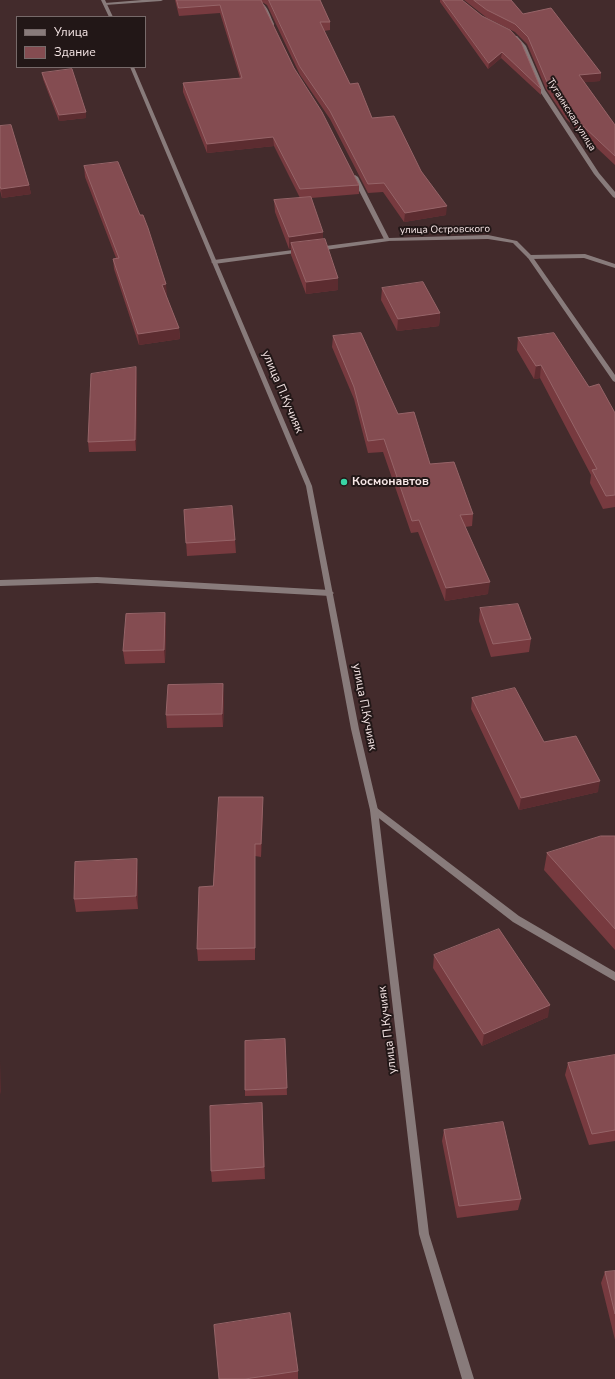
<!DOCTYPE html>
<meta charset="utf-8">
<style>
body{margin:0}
#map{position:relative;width:615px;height:1379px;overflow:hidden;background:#432b2c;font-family:"Nunito Sans",sans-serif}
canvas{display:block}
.legend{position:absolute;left:16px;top:16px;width:130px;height:52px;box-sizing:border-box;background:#221717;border:1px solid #776a6a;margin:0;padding:5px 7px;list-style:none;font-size:12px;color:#f6e6e6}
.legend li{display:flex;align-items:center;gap:8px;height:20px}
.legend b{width:20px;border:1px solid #776a6a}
</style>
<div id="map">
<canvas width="615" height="1379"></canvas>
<ul class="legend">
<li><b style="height:5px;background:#887b7b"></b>Улица</li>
<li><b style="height:11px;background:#844c51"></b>Здание</li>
</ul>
</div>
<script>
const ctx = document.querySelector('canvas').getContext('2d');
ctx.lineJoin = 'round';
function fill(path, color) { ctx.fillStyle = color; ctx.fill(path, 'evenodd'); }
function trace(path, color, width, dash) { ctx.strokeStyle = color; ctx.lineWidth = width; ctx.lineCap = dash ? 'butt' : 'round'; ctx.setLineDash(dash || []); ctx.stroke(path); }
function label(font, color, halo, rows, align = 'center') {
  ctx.font = font + ' "Nunito Sans",sans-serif'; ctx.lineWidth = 4; ctx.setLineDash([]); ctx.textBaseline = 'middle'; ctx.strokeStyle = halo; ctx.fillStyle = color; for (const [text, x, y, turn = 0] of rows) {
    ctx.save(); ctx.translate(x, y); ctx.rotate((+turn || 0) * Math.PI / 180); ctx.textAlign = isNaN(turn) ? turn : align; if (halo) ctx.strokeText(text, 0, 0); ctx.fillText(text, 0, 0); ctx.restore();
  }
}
const service = new Path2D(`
 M387,238L389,239V241L318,251L315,249L318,247Z
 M301,249L304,251L303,252L214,264L211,262L214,260Z
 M585,254L615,264V268L584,258L530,259L527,257L530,255Z`);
const minor = new Path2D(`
 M142,0H163L161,1L105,5L103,4L105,3Z
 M250,0C267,0 268,11 274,24V25L270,24L262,7Z
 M513,36H517L526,46L545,90L599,173L615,192V198L613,197L594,174L539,90L522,47L513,38Z
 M355,175L358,177L389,238L488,235L517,241L532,256L615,375V382L613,381L528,258L513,243L488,239L385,241L352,177Z
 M97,577L330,590L334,593L330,596L97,583L0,586V580Z
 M374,807L377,808L519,916L615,972V981L513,922L371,812L370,810L371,808Z`);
const tertiary = new Path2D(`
 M101,0H105L113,17H109Z
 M130,67H134L312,486L359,729L378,810L429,1234L474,1379H462L419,1234L370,810L351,729L306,486Z`);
const wall = new Path2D(`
 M175,0H320L330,22V30L324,31L350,84L372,118L421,171L446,215L404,222L383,192L368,193L330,119L300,75L267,5L262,2L294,68L359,185V194L311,198L323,239L338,278V290L306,294L291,255V249H289L275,212L274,200L300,198L274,146L207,153L183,92V83L240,78L220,13L179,16Z
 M440,0H462L541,89V95L501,58L488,69L440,2Z
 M464,0H511L523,14L601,73L600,81L584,82L615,125V165L566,119L546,89L527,44L515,32L487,18Z
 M42,73L86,112V118L59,121L43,79Z
 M0,126L29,185L31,194L2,198L0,190Z
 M84,166L167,295H166L179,328L180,339L139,345L114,269L113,259L116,258L85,177Z
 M382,288L440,313L439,326L397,331L381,300Z
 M333,336L398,414L430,464L473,514L472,526L465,527L488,594L445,601L418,532L411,533L383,452L368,453L354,399L332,347Z
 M518,338L589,387L615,413V507L603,509L590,483L591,475L540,378L534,379L517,350Z
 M137,377L136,451L89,452L88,442Z
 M184,510L235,540L236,553L187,556Z
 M480,608L531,639L529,652L491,657L479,621Z
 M165,613L166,626L165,663L125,664L123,651Z
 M224,697L223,727L167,728L166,715Z
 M472,698L598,792L519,810L471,709Z
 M263,810L261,857L255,856V960L198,961L197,949Z
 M615,836V950L544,870L547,853Z
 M138,872V909L76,912L74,899Z
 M434,955L548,1017L482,1046L433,968Z
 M285,1039L287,1095L245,1096V1090Z
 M615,1055V1141L589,1145L565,1075L568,1063Z
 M262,1103L265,1179L212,1182L211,1171Z
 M444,1130L521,1199L518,1210L457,1218L442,1141Z
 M615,1271V1340L601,1283L605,1272Z
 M298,1371V1379H219Z`);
const shadedWall = new Path2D(`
 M502,52L501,58L488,69L489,63Z
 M601,73L600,81L578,83L579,75Z
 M86,112V118L59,121V115Z
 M273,137L274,146L207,153V144Z
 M29,185L31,194L2,198L1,189Z
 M447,206L446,215L404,222L405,213Z
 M323,232V245L291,243V249H289V237Z
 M338,278V290L306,294V282Z
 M166,284L167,295H163L162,285Z
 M440,313L439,326L397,331L398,319Z
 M179,328L180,339L139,345L138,334Z
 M541,365L540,378L534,379L536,366Z
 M136,367L137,377L136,451L135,440Z
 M490,582L488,594L445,601L446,588Z
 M165,613L166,626L165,663L164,650Z
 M223,684L224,697L223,727L222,714Z
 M600,781L598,792L519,810L521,798Z
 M263,797V810L261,857V844Z
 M137,859L138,872V909L136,896Z
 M550,1005L548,1017L482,1046L484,1034Z
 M0,1061L1,1095L0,1091Z`);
const building = new Path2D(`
 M177,0H261L294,68L322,112L359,185L300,189L273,137L207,144L183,83L242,78L220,5L179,8Z
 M269,0H320L330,22H320L350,84L358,83L372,118L394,116L421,171L447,206L405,213L384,183L368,184L330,111L300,67Z
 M443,0H462L482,16L510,30L521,42L541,89L502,52L489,63Z
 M474,0H511L523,14L551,8L601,73L579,75L615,125V156L567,111L547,82L528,37L515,24L487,10Z
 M72,69L86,112L59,115L42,73Z
 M11,125L29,185L1,189L0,186V126Z
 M118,162L140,215H143L148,228L166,284L162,285L179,328L138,334L113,259L119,258L84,166Z
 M311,197L323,232L289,237L274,200Z
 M325,239L338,278L306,282L291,243Z
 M423,282L440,313L398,319L382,288Z
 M361,333L398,414L414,412L430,464L454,462L473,514L460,515L490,582L446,588L419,520L412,521L384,439L368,441L354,387L333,336Z
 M554,333L589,387L599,384L615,413V495L606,496L592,470L597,469L541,365L536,366L518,338Z
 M136,367L135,440L88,442L91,374Z
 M232,506L235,540L186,543L184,510Z
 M518,604L531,639L493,644L480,608Z
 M165,613L164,650L123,651L126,614Z
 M223,684L222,714L166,715L168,685Z
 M515,688L544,742L576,736L600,781L521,798L472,698Z
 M219,797H263L261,844H255V948L197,949L199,887L213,886Z
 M601,836H615V929L547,853Z
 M137,859L136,896L74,899L75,862Z
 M499,929L550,1005L484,1034L434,955Z
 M285,1039L287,1088L245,1090V1041Z
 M615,1055V1130L592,1134L568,1063Z
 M262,1103L264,1167L211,1171L210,1106Z
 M503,1122L521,1199L459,1206L444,1130Z
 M615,1271V1314L605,1272Z
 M290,1313L298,1371L245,1379H219L214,1325Z`);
const markers = [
 [344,482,4,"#39d4a5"]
];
const farStreetnames = [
 ["Тугаинская улица",571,115,58],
 ["улица Островского",445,230,-1]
];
const streetNames = [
 ["улица П.Кучияк",282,392,67],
 ["улица П.Кучияк",364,707,79],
 ["улица П.Кучияк",388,1030,-97]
];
const poiNames = [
 ["Космонавтов",352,482]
];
fill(service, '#887b7b');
fill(minor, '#887b7b');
fill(tertiary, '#887b7b');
fill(wall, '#773a3f');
fill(shadedWall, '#5c2c30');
fill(building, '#844c51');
trace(building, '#966468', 1);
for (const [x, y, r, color] of markers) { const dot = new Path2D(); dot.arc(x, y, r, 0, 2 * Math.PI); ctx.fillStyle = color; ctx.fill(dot); trace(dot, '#221717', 1.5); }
label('10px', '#f6e6e6', '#221717', farStreetnames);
label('12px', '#f6e6e6', '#221717', streetNames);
label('bold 12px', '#f6e6e6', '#221717', poiNames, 'left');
</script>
